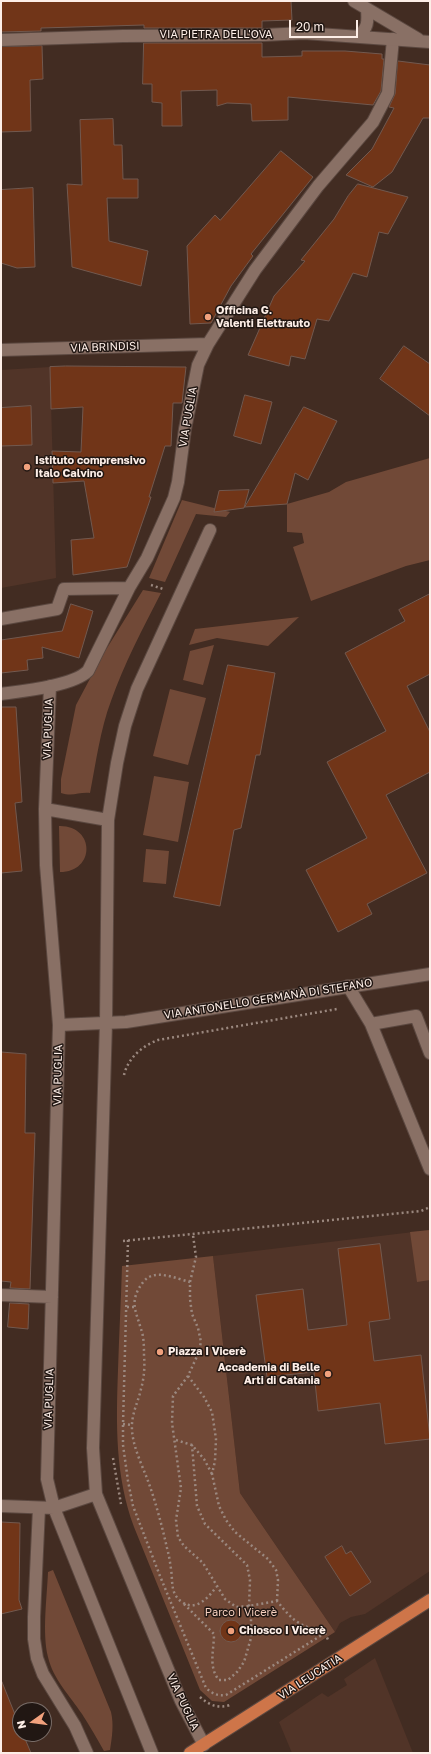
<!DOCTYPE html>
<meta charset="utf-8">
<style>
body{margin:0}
#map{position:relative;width:431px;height:1754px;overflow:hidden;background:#422c22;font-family:"Golos Text",sans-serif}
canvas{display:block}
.frame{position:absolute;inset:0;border:2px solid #fdeee7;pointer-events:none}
.north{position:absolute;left:12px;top:1702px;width:40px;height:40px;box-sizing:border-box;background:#211713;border:1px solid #796d68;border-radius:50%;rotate:256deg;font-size:11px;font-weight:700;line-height:16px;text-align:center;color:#fdeee7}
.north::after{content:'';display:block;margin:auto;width:14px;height:18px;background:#f1a17d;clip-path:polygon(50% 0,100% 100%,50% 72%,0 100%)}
.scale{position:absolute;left:289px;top:20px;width:69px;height:18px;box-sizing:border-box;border:2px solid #fdeee7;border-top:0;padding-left:5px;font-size:12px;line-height:14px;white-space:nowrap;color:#fdeee7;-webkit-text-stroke:3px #211713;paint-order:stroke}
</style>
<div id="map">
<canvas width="431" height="1754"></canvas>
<div class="frame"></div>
<div class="north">N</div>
<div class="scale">20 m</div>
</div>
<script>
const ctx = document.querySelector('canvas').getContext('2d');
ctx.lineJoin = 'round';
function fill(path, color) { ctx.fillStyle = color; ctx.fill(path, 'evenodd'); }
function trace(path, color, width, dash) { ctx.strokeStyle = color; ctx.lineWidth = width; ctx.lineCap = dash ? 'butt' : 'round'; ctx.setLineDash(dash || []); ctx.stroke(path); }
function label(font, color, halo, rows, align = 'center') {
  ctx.font = font + ' "Golos Text",sans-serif'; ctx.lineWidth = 3; ctx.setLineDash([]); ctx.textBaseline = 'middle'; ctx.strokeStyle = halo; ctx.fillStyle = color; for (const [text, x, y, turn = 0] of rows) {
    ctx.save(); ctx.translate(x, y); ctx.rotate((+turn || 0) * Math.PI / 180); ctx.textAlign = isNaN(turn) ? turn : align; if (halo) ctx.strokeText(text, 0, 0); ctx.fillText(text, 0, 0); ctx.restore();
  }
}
const built = new Path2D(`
 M50,367L56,578L1,588V370Z
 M430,1230V1571L365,1614L351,1617L340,1623L335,1632L240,1493L213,1256Z
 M375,1658L413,1753H292L279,1722L322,1693L328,1697L347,1685L344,1679Z`);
const green = new Path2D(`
 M430,458V560L406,566L311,601L293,547L304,543L302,533L287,532V504L329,492L346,482Z
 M182,500L230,512L226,517L196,514L165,582L149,578Z
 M143,590L161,593C143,628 124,664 111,701C100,730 96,763 90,793C78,792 73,797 61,793V779L76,705L102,656Z
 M299,617L268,646L217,638L189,645L195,629Z
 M214,645L203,685L183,680L190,651Z
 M170,689L206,698L188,765L153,756Z
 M154,776L189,782L178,842L143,835Z
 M59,826C95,825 96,872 60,872Z
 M146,849L169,851L166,884L143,882Z
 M430,1230V1280L417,1282L410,1232Z
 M213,1256L240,1493L335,1632L224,1702L212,1701L200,1690L134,1527C115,1476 116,1424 118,1370C119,1335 121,1301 122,1266Z
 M53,1570L111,1712C114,1725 112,1737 110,1750L104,1751C97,1739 90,1726 82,1714C70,1696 53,1679 48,1657C42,1633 47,1597 48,1572Z`);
const building = new Path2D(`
 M1,1H291L292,20L262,21V28H144V25L41,28V31L1,32Z
 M144,43H262V57L302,56V51H345L382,54V59H384L381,91L373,105L288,97V120L252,121L251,104L227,103L217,106V90L181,91L182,126H162V103L152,102V84H143Z
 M42,46L43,79L30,80L31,131L1,132V47Z
 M398,61L430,65V118H423L392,172L373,187L346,175L372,149L394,108L389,107L395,94Z
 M113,119L114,145H122L123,179H138V198H107L109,241L148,251L141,286L72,267L67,184L82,185L80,120Z
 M281,151L313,177L251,254L253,256L231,286L211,323L190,324L187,246L215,215L220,220Z
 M358,184L408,197L388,234L379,232L367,277L353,273L329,321L317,319L305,359L291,356L289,366L248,355L274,296L305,261L301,260L334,219L348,196Z
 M33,188L35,267L17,268L1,263V190Z
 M404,346L430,364V416L380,379Z
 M66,366L186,367L182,403H173L171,446H165L149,497H151L127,567L73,575L71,540L94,538L84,481L53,483L52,451L81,452L83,407L51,409L50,367Z
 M245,395L272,402L261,444L234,436Z
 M31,406L32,445L1,446V408Z
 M304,407L337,421L308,480L295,473L287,504L245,507Z
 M249,490L244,508L214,512L219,491Z
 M430,594V674L407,686L430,732V772L386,795L427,873L367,904L372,914L338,932L306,870L367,838L327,762L386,731L345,653L405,621L399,610Z
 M71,604L93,611L79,658L42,647L43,658L27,660L28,670L1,673V640L62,631Z
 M228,665L275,673L260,755H256L241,828L234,830L220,906L174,897Z
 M1,707H16L22,802L15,803L22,871L1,873Z
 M1,1052L26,1054L25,1133H35L30,1289L10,1288L11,1282L1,1281Z
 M380,1244L390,1319L369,1322L374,1361L421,1355L430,1439L385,1444L380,1403L318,1411L314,1372L267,1377L256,1295L303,1289L308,1330L347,1325L338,1249Z
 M10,1303L29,1304L28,1329L8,1327Z
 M1,1522L20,1523L19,1600L22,1609L1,1614Z
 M342,1546L346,1554L351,1551L371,1582L350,1596L325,1557Z
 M220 1631a11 11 0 1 1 22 0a11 11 0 1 1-22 0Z
 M2,1682L20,1727V1734H23L31,1753H1Z`);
const path = new Path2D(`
 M151,585L163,589
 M124,1075C128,1058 142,1046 158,1040L337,1009
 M128,1240L123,1424V1445L128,1481L133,1506L160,1576L206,1688C213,1694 217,1696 226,1695L325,1633C298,1625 294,1622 277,1601L249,1606L236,1607L225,1599L203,1563L184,1546L178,1537L176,1520L181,1488L172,1423L173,1396L188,1376L198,1354L201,1342L198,1328L192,1314L190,1299V1282L196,1257L193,1235
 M123,1241L421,1211L430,1207
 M190,1282C177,1279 155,1268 144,1281C129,1300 135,1309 141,1329C144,1337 144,1347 144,1356C145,1367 144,1378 141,1389C138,1403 131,1414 132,1430C133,1447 142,1465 148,1481C156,1503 162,1526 167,1548C169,1555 170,1562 171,1569C173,1582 170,1594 182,1602C196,1612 209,1597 216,1587
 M127,1307H135
 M188,1376L204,1397L212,1412L216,1439L215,1461L212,1474L219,1506L226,1520L235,1532L268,1559L276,1570L278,1580L277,1601
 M123,1424L132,1425
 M176,1440L192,1445L204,1459L212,1474
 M113,1458L121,1504
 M184,1604L214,1634C214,1650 208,1667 219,1680H228L237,1672L244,1662L251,1638V1616L249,1606L250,1580L247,1565L205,1524L197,1506L192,1445
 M325,1633L329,1642
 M200,1697C209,1705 218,1709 230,1705`);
const service = new Path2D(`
 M348,986L371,1024L430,1169
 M371,1024L416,1016L430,1053`);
const minor = new Path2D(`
 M1,350L208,344
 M1,619L57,609L64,589L129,588
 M50,686L45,809L46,865L59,1025L47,1479L54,1508L152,1753
 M1,694C23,691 73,686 88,671L129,588L147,558L174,498L178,482L185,429L198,365L208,344L255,270L318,186L373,122L388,93L393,39
 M45,809L108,820
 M59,1025L126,1022L430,974
 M1,1295L52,1297
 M1,1506L54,1508L96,1494
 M39,1508L34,1617V1639L37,1658L43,1674L75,1726L87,1753
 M204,1745L181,1701L96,1494L93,1448L106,1023L108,820L117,763L125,726L137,689L210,530`);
const secondary = new Path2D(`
 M354,1L418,39
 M358,37C368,27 368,23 367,9
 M1,40L123,36L264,35L304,33L430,42`);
const primary = new Path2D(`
 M190,1753L430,1600`);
const markers = [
 [208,317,4,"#f1a17d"],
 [27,467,4,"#f1a17d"],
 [160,1352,4,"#f1a17d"],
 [328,1374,4,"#f1a17d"],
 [231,1631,4,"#f1a17d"]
];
const streetNames = [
 ["VIA PIETRA DELL'OVA",216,35],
 ["VIA BRINDISI",105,347,-2],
 ["VIA PUGLIA",188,417,-80],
 ["VIA PUGLIA",48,729,-88],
 ["VIA ANTONELLO GERMANÀ DI STEFANO",268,999,-9],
 ["VIA PUGLIA",58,1075,-89],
 ["VIA PUGLIA",49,1399,-88],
 ["VIA LEUCATIA",310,1677,-33],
 ["VIA PUGLIA",183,1702,65]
];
const poiNames = [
 ["Officina G.",216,311],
 ["Valenti Elettrauto",216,324],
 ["Istituto comprensivo",35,461],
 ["Italo Calvino",35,474],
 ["Piazza I Vicerè",168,1352],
 ["Accademia di Belle",320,1368,"right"],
 ["Arti di Catania",320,1381,"right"],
 ["Chiosco I Vicerè",239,1631]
];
const parkNames = [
 ["Parco I Vicerè",241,1613]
];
fill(built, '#513428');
fill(green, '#714937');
fill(building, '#713518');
trace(building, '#72594f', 1);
trace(service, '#5b4840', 14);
trace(minor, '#5b4840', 14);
trace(secondary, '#5b4840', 14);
trace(primary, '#5b4840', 14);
trace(path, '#9b887f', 2.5, [2, 3]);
trace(service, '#897065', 12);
trace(minor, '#897065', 12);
trace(secondary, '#897065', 12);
trace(primary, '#ce7549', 12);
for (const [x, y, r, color] of markers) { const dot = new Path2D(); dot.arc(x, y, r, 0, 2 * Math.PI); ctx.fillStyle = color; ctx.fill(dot); trace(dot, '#211713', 1.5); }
label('11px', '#fdeee7', '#211713', streetNames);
label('bold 11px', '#fdeee7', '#211713', poiNames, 'left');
label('11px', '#f6cfbe', '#211713', parkNames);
</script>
